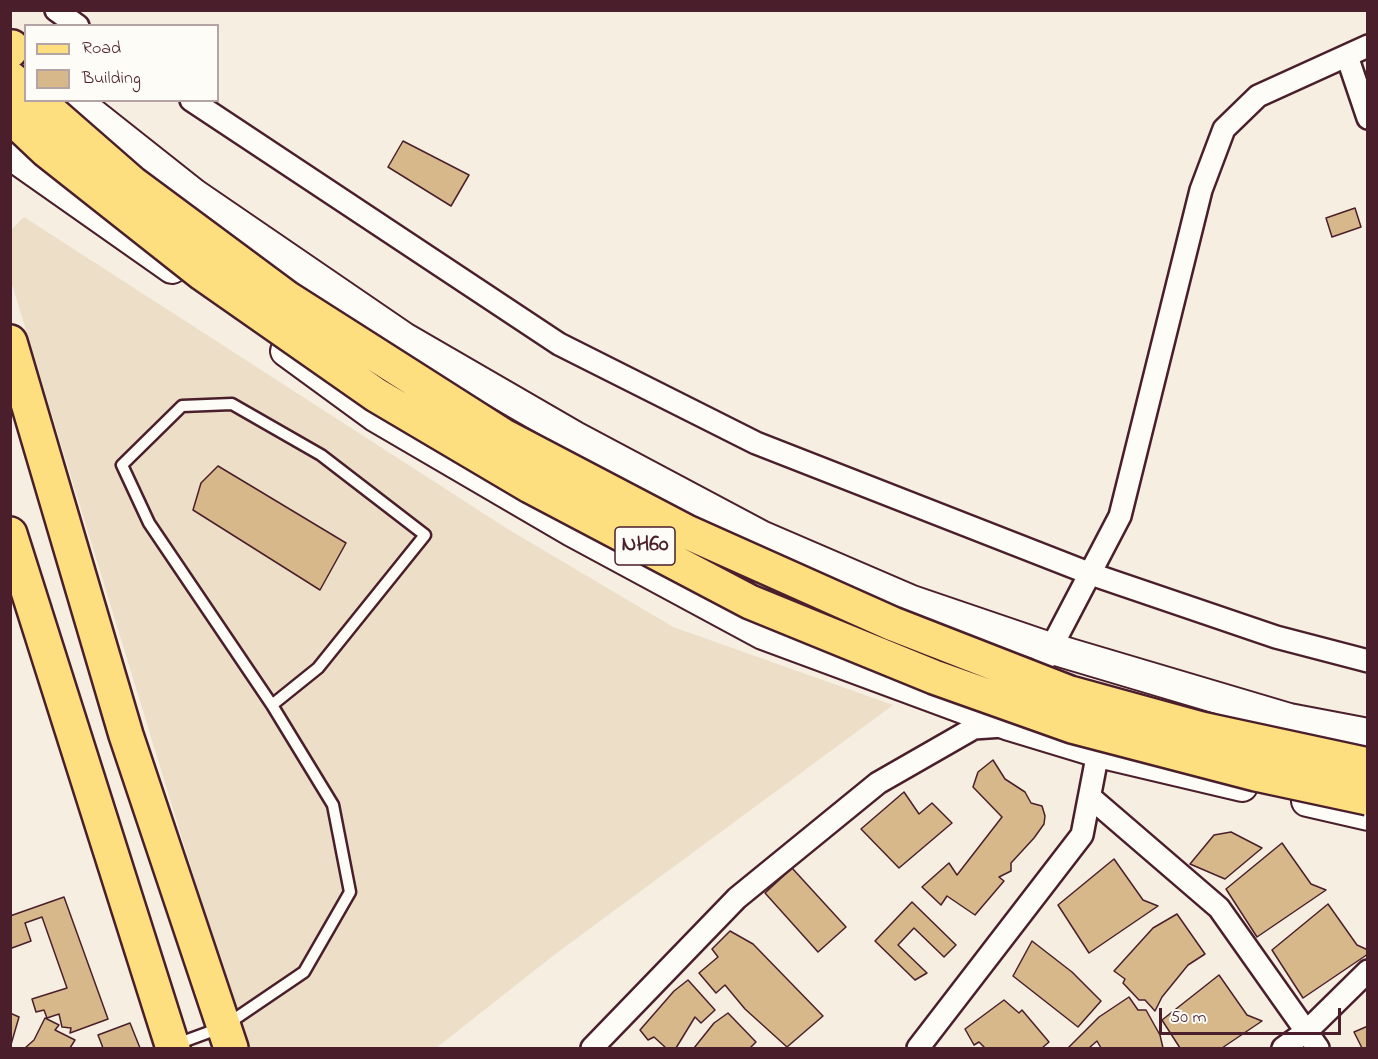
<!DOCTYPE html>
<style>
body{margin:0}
#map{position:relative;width:1378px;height:1059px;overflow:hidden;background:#f5eee1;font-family:"Indie Flower",sans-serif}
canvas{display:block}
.frame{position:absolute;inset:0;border:12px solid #4a1f2b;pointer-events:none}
.legend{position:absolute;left:24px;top:24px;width:195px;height:78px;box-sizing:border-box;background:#fdfcf7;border:2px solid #b5a4a5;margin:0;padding:8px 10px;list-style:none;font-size:18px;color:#4a1f2b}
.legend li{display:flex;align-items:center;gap:12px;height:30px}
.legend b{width:30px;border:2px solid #b5a4a5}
.scale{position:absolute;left:1159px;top:1008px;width:182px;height:27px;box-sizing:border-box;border:3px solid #4a1f2b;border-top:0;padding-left:8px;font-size:18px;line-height:21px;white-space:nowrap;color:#4a1f2b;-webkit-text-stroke:4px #fdfcf7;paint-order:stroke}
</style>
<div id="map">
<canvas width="1378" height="1059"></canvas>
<div class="frame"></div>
<ul class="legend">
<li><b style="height:8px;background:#fedf80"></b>Road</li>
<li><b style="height:16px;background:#d6b88a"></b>Building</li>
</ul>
<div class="scale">50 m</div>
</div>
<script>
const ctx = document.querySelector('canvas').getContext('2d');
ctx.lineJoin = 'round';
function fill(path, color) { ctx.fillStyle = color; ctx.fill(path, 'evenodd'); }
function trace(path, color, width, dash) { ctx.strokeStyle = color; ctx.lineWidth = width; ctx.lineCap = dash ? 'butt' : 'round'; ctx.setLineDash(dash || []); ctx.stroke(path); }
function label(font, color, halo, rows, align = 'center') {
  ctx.font = font + ' "Indie Flower",sans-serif'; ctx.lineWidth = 5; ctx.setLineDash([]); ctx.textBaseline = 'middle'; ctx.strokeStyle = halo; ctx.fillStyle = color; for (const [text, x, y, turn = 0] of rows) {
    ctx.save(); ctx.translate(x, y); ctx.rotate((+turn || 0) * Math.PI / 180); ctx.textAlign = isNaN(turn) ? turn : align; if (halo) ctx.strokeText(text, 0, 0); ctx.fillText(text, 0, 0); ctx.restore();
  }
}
const built = new Path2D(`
 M24,217L506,528L673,627L893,705L554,955L436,1048H250L237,1017L11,281L10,231Z`);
const building = new Path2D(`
 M403,141L469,175L451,206L388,167Z
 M1355,208L1361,227L1332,237L1326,218Z
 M218,466L346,543L320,590L193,510L201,483Z
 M993,760L1005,779L1025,792L1031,803L1042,806L1045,816L1044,824L1034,838L1011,863V871L999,877L1004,881L975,915L947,896L941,905L922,887L949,863L957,875L1002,817L973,787L978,772Z
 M904,792L919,814L932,803L952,823L899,868L861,829Z
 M1231,832L1262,848L1225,879L1190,864L1214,835Z
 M1282,843L1311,884L1326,890L1257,937L1226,889Z
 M1114,859L1143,900L1158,906L1089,953L1058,905Z
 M792,868L846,927L818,952L765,893Z
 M64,897L108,1019L70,1033L71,1028L62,1027L59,1014L47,1018L44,1010L36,1012L32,999L67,988L42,917L25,923L31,941L12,948L10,945V916Z
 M912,902L956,945L944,957L914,928L898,945L927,973L915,980L875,941Z
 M1328,904L1357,945L1368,950V954L1303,998L1272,950Z
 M1177,914L1205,954L1188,965L1162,997L1155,1011L1145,1000H1139L1123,983L1125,979L1114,971L1153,928Z
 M730,931L753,944L823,1016L787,1047L745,1009L725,985L716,993L699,973L718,957L712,949Z
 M1032,941L1072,972L1101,1001L1078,1027L1013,976Z
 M1219,975L1247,1015L1262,1021L1222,1048H1180L1162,1020Z
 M688,980L715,1010L701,1023L695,1017L676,1048H666L654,1037L648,1040L640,1030L674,991Z
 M1129,997L1138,1010H1146L1160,1035L1163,1048H1101L1097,1041L1089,1048H1068L1099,1017Z
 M1004,1000L1019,1013L1022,1010L1049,1042L1042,1048H985L979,1042L974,1045L965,1029Z
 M10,1013L19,1017L10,1048Z
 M728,1013L756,1042L750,1048H694L714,1023Z
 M45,1018L59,1025L55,1030L75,1040L70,1048H25L34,1040Z
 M130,1023L140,1048H103L98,1035Z
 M1368,1026V1048H1362L1354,1032Z`);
const lane = new Path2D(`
 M174,1045L223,1027L304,972L350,892L333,805L272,705L149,523L122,465L182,406L232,404L321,455L425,535L318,668L272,705`);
const street = new Path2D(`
 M56,10L78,26
 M1347,56L1368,118
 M191,100L559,344L756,443L1091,574L1276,637L1368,661
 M1029,690L1120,516L1201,190L1224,129L1258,96L1368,46
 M1090,797L1219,908L1318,1048
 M592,1048L737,898L878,783L974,728L1003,726
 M918,1048L1082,835L1098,752
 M1283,1048L1307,1031L1368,971`);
const secondary = new Path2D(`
 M75,100L195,195L404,338L575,437L761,536L912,601L1053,649L1289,719L1368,734
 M10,154L172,268
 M286,351L375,416L572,531L763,634L1009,725L1098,752L1242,786
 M1307,801L1368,815`);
const primary = new Path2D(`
 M10,51L12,47
 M10,342L126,735L231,1048
 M10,534L173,1048`);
const highway = new Path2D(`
 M10,78L26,91`);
const highwayBridge = new Path2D(`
 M37,100L132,183L287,298L502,435L687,532L893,624L1070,693L1201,729L1368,765
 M10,116L46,150L203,274L376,395L530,486L750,602L934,677L1072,726L1256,774L1368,798`);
const shields = [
 [645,546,60]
];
const shieldNames = [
 ["NH60",645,546]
];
fill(built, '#ecdec7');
fill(building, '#d6b88a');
trace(building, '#4a1f2b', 1.5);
trace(lane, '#4a1f2b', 15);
trace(street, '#4a1f2b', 26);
trace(secondary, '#4a1f2b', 34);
trace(primary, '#4a1f2b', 38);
trace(highway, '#4a1f2b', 38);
trace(lane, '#fdfcf7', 10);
trace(street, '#fdfcf7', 21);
trace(secondary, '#fdfcf7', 30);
trace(primary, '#fedf80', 33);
trace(highway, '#fedf80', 33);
trace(highwayBridge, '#4a1f2b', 38, []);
trace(highwayBridge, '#fedf80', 33);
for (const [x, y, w] of shields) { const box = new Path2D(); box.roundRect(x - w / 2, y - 19, w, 38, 4.5); ctx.fillStyle = '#fdfcf7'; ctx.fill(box); trace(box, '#4a1f2b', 1.5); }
label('bold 22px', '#4a1f2b', null, shieldNames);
</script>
